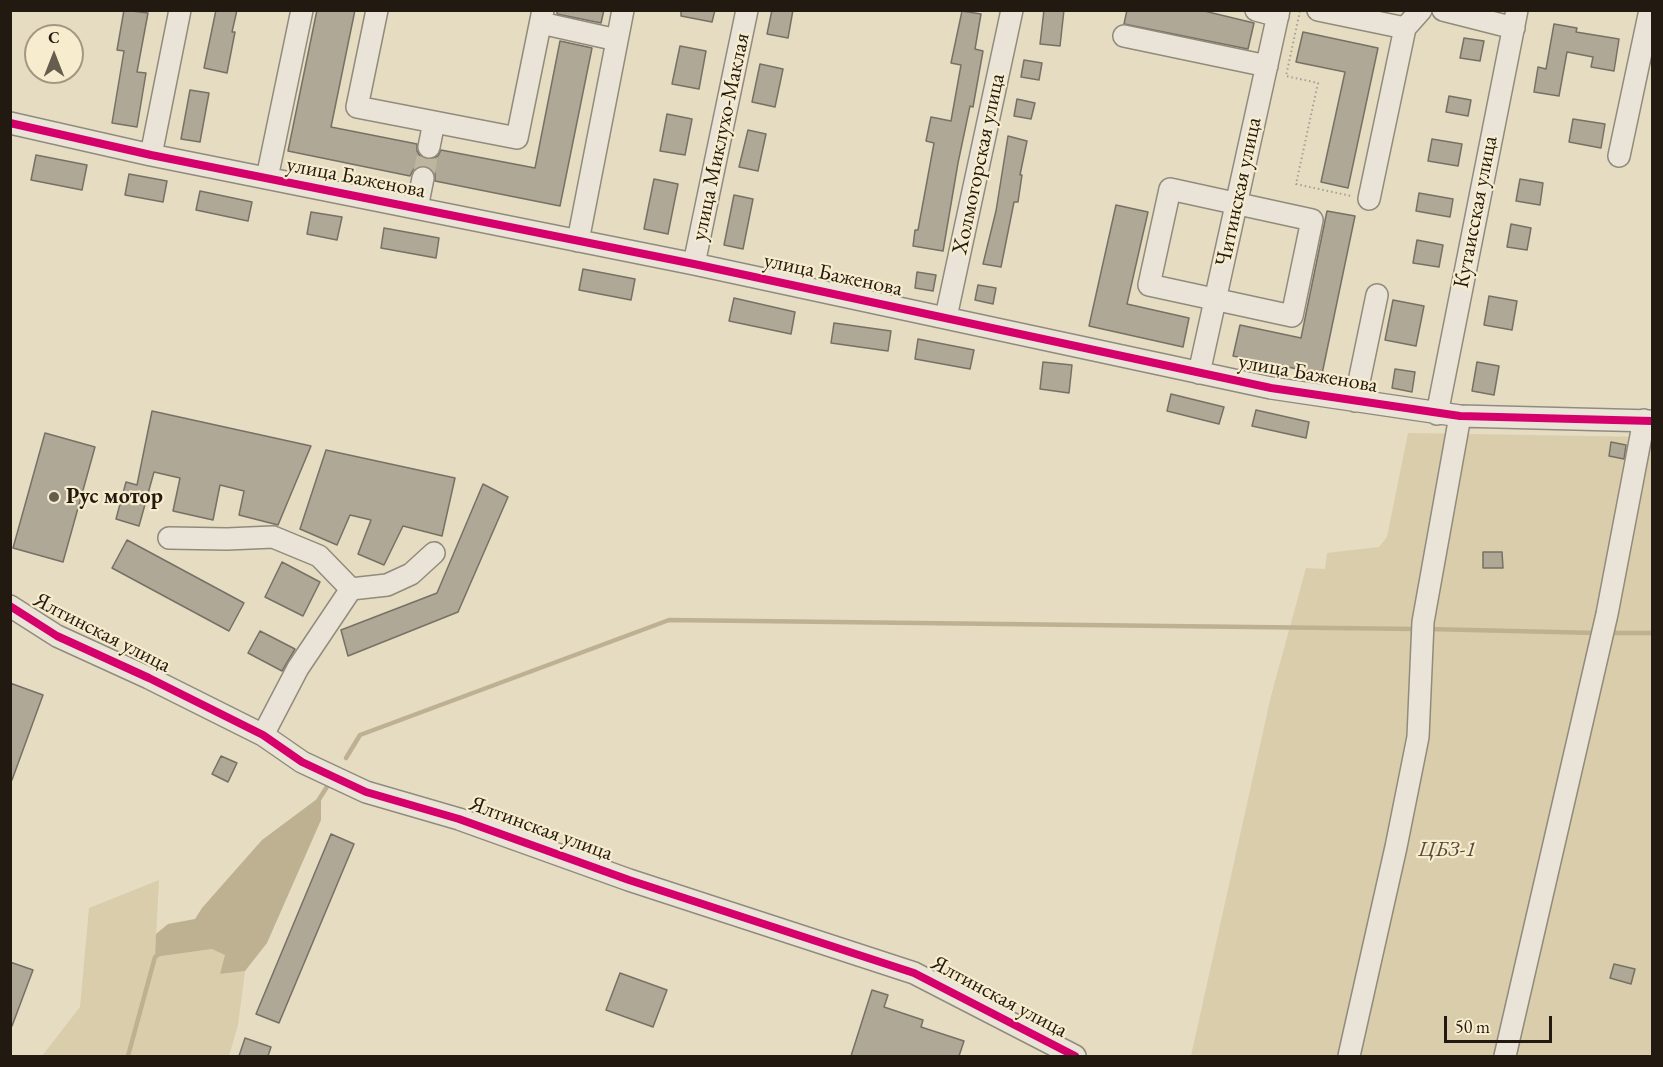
<!DOCTYPE html>
<meta charset="utf-8">
<style>
body{margin:0}
#map{position:relative;width:1663px;height:1067px;overflow:hidden;background:#e5dcc2;font-family:"EB Garamond",serif}
canvas{display:block}
.frame{position:absolute;inset:0;border:12px solid #221911;pointer-events:none}
.north{position:absolute;left:24px;top:24px;width:60px;height:60px;box-sizing:border-box;background:#f7edce;border:2px solid #a29882;border-radius:50%;rotate:0deg;font-size:16px;font-weight:700;line-height:24px;text-align:center;color:#221911}
.north::after{content:'';display:block;margin:auto;width:21px;height:27px;background:#665d4f;clip-path:polygon(50% 0,100% 100%,50% 72%,0 100%)}
.scale{position:absolute;left:1444px;top:1016px;width:108px;height:27px;box-sizing:border-box;border:3px solid #221911;border-top:0;padding-left:8px;font-size:18px;line-height:21px;white-space:nowrap;color:#221911;-webkit-text-stroke:4px #f7edce;paint-order:stroke}
</style>
<div id="map">
<canvas width="1663" height="1067"></canvas>
<div class="frame"></div>
<div class="north">С</div>
<div class="scale">50 m</div>
</div>
<script>
const ctx = document.querySelector('canvas').getContext('2d');
ctx.lineJoin = 'round';
function fill(path, color) { ctx.fillStyle = color; ctx.fill(path, 'evenodd'); }
function trace(path, color, width, dash) { ctx.strokeStyle = color; ctx.lineWidth = width; ctx.lineCap = dash ? 'butt' : 'round'; ctx.setLineDash(dash || []); ctx.stroke(path); }
function label(font, color, halo, rows, align = 'center') {
  ctx.font = font + ' "EB Garamond",serif'; ctx.lineWidth = 4.5; ctx.setLineDash([]); ctx.textBaseline = 'middle'; ctx.strokeStyle = halo; ctx.fillStyle = color; for (const [text, x, y, turn = 0] of rows) {
    ctx.save(); ctx.translate(x, y); ctx.rotate((+turn || 0) * Math.PI / 180); ctx.textAlign = isNaN(turn) ? turn : align; if (halo) ctx.strokeText(text, 0, 0); ctx.fillText(text, 0, 0); ctx.restore();
  }
}
const green = new Path2D(`
 M1408,433L1652,437V1056H1191L1271,696L1306,568L1325,569L1327,553L1379,547L1387,537Z
 M159,880L155,957L212,949L226,955L220,974L245,971L238,1025L229,1056H42L80,1007L89,908Z`);
const water = new Path2D(`
 M321,796V820L267,943L245,971L220,974L225,955L212,949L155,957L156,934L168,924L195,919L202,908L262,840Z`);
const stream = new Path2D(`
 M1428,629L1597,633
 M1608,633H1652
 M346,758L360,735L669,620L1417,629
 M318,801L330,782
 M128,1056L155,957L159,954`);
const building = new Path2D(`
 M124,10L148,13L137,72L146,73L137,127L112,123L124,51L117,50Z
 M216,10H237L232,32H235L227,73L204,68Z
 M317,10H355L331,127L417,144V151L420,156L427,160L438,156L441,150L535,168L560,41L592,48L560,206L435,181V173L426,166H418L413,170L410,176L288,151Z
 M557,10H604L601,23L557,14Z
 M681,10H715L712,22L681,16Z
 M772,10H793L788,38L767,34Z
 M1044,10H1064L1060,46L1040,44Z
 M1127,10H1200L1254,23L1248,49L1124,24Z
 M962,11L981,14L975,49L983,51L973,107L970,106L958,163L943,251L913,246L915,230H918L934,143L926,141L931,117L951,121L961,65L951,63Z
 M1554,24L1577,28L1576,32L1619,39L1614,71L1591,67L1593,57L1567,52L1559,96L1534,92L1538,67L1546,69Z
 M1303,32L1378,48L1348,188L1321,182L1345,72L1296,62Z
 M1464,38L1484,41L1480,61L1460,58Z
 M680,46L706,51L699,89L672,84Z
 M1024,60L1042,63L1039,80L1021,77Z
 M760,64L783,69L775,107L752,102Z
 M190,90L209,93L200,142L181,139Z
 M1449,96L1471,100L1468,116L1446,112Z
 M1017,99L1035,103L1031,119L1014,116Z
 M667,114L692,119L685,155L660,151Z
 M1573,119L1605,124L1601,148L1569,142Z
 M748,130L766,134L758,171L739,167Z
 M1008,136L1027,141L1020,175H1022L1018,202H1014L1001,267L983,264L996,211Z
 M1432,139L1462,144L1458,166L1428,161Z
 M36,155L87,165L82,190L31,180Z
 M129,174L167,181L163,202L125,195Z
 M654,179L678,184L668,234L644,229Z
 M1520,179L1543,183L1540,205L1516,201Z
 M200,191L252,202L248,221L196,210Z
 M1419,193L1453,199L1450,217L1416,211Z
 M734,195L753,199L743,249L724,245Z
 M1116,205L1148,212L1127,304L1189,318L1183,347L1089,326Z
 M1327,211L1355,216L1322,374L1233,356L1240,325L1301,338Z
 M311,212L342,217L337,240L307,234Z
 M1511,224L1531,228L1527,250L1507,247Z
 M384,228L439,238L436,258L381,248Z
 M1417,240L1443,245L1439,267L1413,263Z
 M583,269L635,279L631,300L579,290Z
 M917,272L936,275L933,291L915,288Z
 M978,285L996,288L993,304L975,300Z
 M1489,296L1517,301L1512,330L1484,325Z
 M734,298L795,312L791,334L729,321Z
 M1393,300L1424,306L1416,346L1385,340Z
 M834,323L891,331L888,351L831,343Z
 M918,339L974,350L970,369L915,359Z
 M1043,362L1072,365L1069,393L1040,389Z
 M1477,362L1499,366L1494,395L1472,391Z
 M1395,369L1415,372L1412,392L1392,388Z
 M1171,394L1224,407L1219,424L1167,411Z
 M1256,410L1309,422L1306,438L1252,426Z
 M152,411L311,446L278,525L239,515L244,491L220,485L213,520L173,511L180,478L154,472L139,526L116,519L126,482L137,485Z
 M45,433L95,447L63,562L13,548Z
 M1611,442L1626,445L1624,459L1609,456Z
 M326,450L455,478L442,536L403,526L384,565L358,554L371,520L350,515L337,545L300,529Z
 M483,484L508,497L458,612L348,656L341,630L437,593Z
 M127,540L244,603L229,631L112,568Z
 M1483,552H1502L1503,568H1483Z
 M282,562L320,582L303,616L265,597Z
 M260,631L295,649L282,671L248,653Z
 M10,683L43,695L12,780H10Z
 M221,756L237,763L228,782L212,774Z
 M331,834L354,844L279,1023L256,1014Z
 M10,962L33,970L12,1026H10Z
 M1614,964L1635,969L1631,984L1610,978Z
 M620,973L667,990L653,1027L606,1010Z
 M872,990L888,995L884,1007L923,1020L921,1027L964,1041L959,1056H851Z
 M245,1038L271,1047L268,1056H239Z`);
const minorTunnel = new Path2D(`
 M423,178L429,147`);
const path = new Path2D(`
 M1300,11L1286,76L1318,83L1296,184L1351,196`);
const minor = new Path2D(`
 M377,10L357,107L517,138L543,10
 M1256,10L1278,16
 M1318,10L1405,28
 M1443,10L1514,28
 M541,23L617,40
 M1124,36L1267,66
 M10,123L151,155L694,264L1271,388L1460,416L1652,421
 M429,147L434,122
 M151,155L180,10
 M1619,156L1650,10
 M267,178L302,10
 M1170,189L1312,220L1292,316L1149,285Z
 M1369,199L1405,28L1421,10
 M417,208L423,178
 M578,241L623,10
 M694,264L747,10
 M946,317L1012,10
 M1199,373L1279,10
 M1355,401L1377,295
 M1437,414L1517,10
 M169,538L227,539L273,537L319,556L351,589L298,668L263,735
 M351,589L387,585L411,574L434,553
 M10,606L57,636L149,678L263,735L302,762L366,792L459,819L629,880L914,973L1075,1056
 M1349,1056L1396,847L1418,737L1423,622L1460,416
 M1505,1056L1607,614L1644,420`);
const cycleway = new Path2D(`
 M10,123L151,155L694,264L1271,388L1460,416L1652,421
 M10,606L57,636L149,678L263,735L302,762L366,792L459,819L629,880L914,973L1075,1056`);
const markers = [
 [54,497,6,"#665d4f"]
];
const streetNames = [
 ["улица Миклухо-Маклая",721,137,-78],
 ["Холмогорская улица",979,164,-78],
 ["улица Баженова",356,178,11],
 ["Читинская улица",1239,192,-78],
 ["Кутаисская улица",1476,212,-79],
 ["улица Баженова",833,275,12],
 ["улица Баженова",1308,374,10],
 ["Ялтинская улица",102,633,27],
 ["Ялтинская улица",541,829,20],
 ["Ялтинская улица",999,997,28]
];
const poiNames = [
 ["Рус мотор",66,497]
];
const parkNames = [
 ["ЦБЗ-1",1447,850]
];
fill(green, '#d9cdab');
fill(water, '#bdb192');
trace(stream, '#bdb192', 4.5);
fill(building, '#afa897');
trace(building, '#767164', 1.5);
trace(minorTunnel, '#beb59f', 21, [21, 10]);
trace(minor, '#918b7c', 24);
trace(path, '#a49f94', 2, [1.5, 3]);
trace(minor, '#e9e4d7', 21);
trace(cycleway, '#d6006c', 8);
for (const [x, y, r, color] of markers) { const dot = new Path2D(); dot.arc(x, y, r, 0, 2 * Math.PI); ctx.fillStyle = color; ctx.fill(dot); trace(dot, '#f7edce', 2); }
label('22px', '#221911', '#f7edce', streetNames);
label('bold 22px', '#221911', '#f7edce', poiNames, 'left');
label('italic 22px', '#564b3a', '#f7edce', parkNames);
</script>
